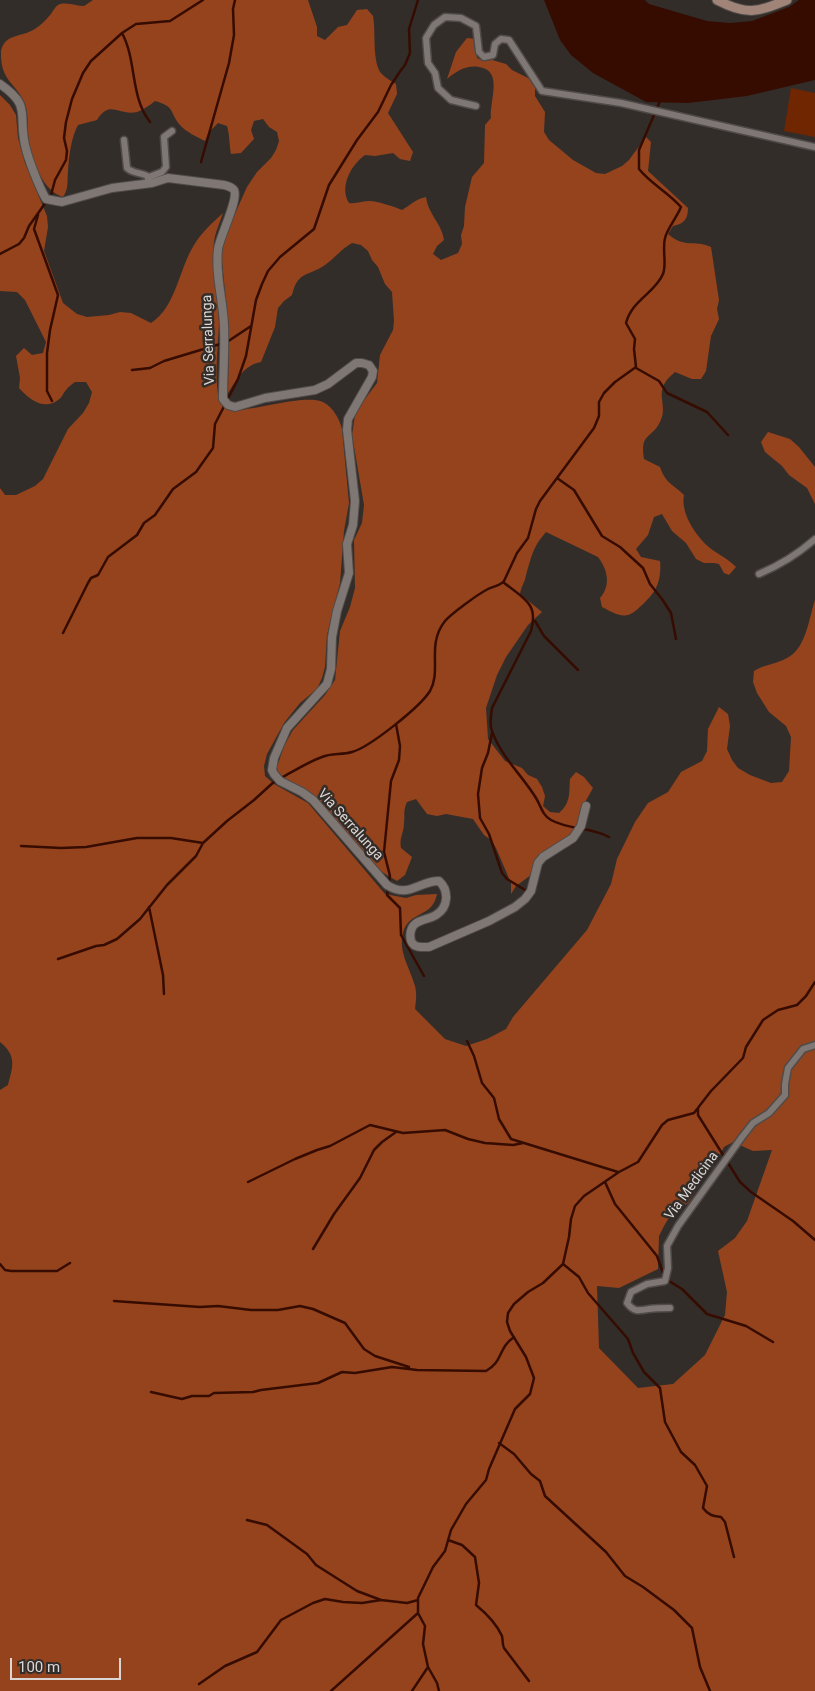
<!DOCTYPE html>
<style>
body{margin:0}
#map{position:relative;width:815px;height:1691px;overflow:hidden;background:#332d2a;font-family:Roboto,sans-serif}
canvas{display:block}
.scale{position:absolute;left:10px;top:1658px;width:111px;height:22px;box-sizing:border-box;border:2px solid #dbd7d5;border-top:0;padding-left:6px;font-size:15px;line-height:18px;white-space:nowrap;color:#dbd7d5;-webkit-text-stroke:4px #332d2a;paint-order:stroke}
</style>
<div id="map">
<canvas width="815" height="1691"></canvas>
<div class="scale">100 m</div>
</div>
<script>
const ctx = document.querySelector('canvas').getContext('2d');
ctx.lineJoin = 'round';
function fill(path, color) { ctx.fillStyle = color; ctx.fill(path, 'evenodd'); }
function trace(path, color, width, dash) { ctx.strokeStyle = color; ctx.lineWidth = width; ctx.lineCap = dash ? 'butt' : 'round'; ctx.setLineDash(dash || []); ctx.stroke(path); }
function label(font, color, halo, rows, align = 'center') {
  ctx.font = font + ' Roboto,sans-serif'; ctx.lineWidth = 5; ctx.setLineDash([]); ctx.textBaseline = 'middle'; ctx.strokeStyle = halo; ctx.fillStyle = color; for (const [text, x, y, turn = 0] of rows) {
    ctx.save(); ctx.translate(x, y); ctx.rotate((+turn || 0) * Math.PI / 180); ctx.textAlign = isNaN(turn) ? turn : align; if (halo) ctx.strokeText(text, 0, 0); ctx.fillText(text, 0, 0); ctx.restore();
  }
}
const green = new Path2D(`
 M791,88L815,93V137L784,131Z`);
const forest = new Path2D(`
 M93,0H308L317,27V36L325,40L338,27L347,25L357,10L367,9L373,16C376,32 372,57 380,72C384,77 391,81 396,84L397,94L388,113L413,152L410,161L400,159L393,153L375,156L365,155C351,165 339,187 349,203C357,204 362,201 370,201C377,201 395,207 402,210C411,205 415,199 426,197C428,214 442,224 444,240L437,246L433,254L441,260L458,253L462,244L461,235L464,226L465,207L472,177L484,163L485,125L491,118C489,102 504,70 479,67C466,65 457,71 447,79L456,52L467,38L476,39L475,49L477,58L483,61L492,60L506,64L512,70L530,79L535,86V96L545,112L544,132L549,140L573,160L596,173L605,174L622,166L629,160L646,137L651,142L648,171L688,208C688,219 684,224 673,226L668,234C685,249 693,239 711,247L719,300L717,309L719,319L711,336L706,371L701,379H692L675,372C650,392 670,403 660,422C651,440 640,432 644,459L660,467C666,484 673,484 684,495C680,514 698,540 714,551C722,556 729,560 736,567L729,575L724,573L719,564L714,563H704L696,559L686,543L672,531L662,514L654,517L648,535L636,549L641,557L660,561C661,569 660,580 656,588C653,595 635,614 628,615C619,617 610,611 602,607L600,598C611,586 608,570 598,557L546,532C532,548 532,556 526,575C525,582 521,587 520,594L542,612L528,625L506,657L497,675L486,708L488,739L505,761L522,768L528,775L537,779L542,787L545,796L543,806L550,812L559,813C571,803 569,793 570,779L576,772L584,777L593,788L584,804L581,816L572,834L539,855L531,875L516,886L511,894V883L496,848L491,840L484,835L473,819L446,814L437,816L427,814L416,799L407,802C403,811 405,814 404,823C404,833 399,837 401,848L412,857L405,875L397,881L382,872L313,795L286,779L278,773L277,767L284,746L293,730L325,695L335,680L340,631L350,607L355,588L354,540L362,523L364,505L352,435L355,415L365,399L377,383L380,355L393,330L394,321L392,292L385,284L378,267L372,260L368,251L361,245L352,243C341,249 335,258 325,265C308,277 298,270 292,295L284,301L278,308L275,327L261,362C244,365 237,379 228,393L229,330L221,252L229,227L247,187L257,172L271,158L276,150L279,141L277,132L269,127L263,119L254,121L251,130L254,139L241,153L231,154C229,144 230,136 227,126L218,123L209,132L205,141C197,137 186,132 180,125C169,112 176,107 155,101C150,105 143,110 137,112C118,116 110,99 97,120L78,125C71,138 69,156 68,171C67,182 69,188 63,197C43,191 32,161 29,142C27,130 29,115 25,104C16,82 0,82 1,51C5,34 20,37 31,31C38,28 46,20 51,14C53,11 55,7 58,5C66,1 76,6 84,6Z
 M0,95L10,105L16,115L18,138L25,163L47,216L48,227L44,251L63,303L77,314L87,317L109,315L120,312L131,313L151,323C176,307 179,269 194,245C202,232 212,223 223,213C220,222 215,233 214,242C210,270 218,295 219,322C219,339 211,399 225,408C231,412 241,410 247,409C267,407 306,395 323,402C333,407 340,420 342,429L349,503L344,531L340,583L327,635L325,667L322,678L317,689L300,703L284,723L267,754L264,766L265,776L274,784L308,803L385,894L406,898L416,895L437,894C432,919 409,910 403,933C398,952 410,968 415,986C417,994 416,1001 415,1009L445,1039L466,1046L487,1039L506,1029L513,1017L587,930L611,884L617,859L635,822L648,803L668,792L681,772L702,761L707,751L708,729L719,707L728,714L730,726L727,749L732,760L738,768L750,775L771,783L782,782L789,771L791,737L786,726L769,712L757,693L753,682L754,671C765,664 777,664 787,658C806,649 809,618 815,600V1691H0V1090L8,1085C13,1066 17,1056 0,1042V488L5,495H16L35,486L43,479L68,429L83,413L89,403L92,392L86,382H75C72,384 68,387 66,390C63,393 62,398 58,400C44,411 29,399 19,388L20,378L16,356L24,348L32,355L43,353L46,342L25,300L17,292L0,291ZM733,1142L753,1151L772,1150L747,1221L735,1238L718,1251L727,1292L725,1315L705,1355L673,1384L638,1388L599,1348L597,1286L619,1288L658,1269L659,1236L664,1226L670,1216L688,1203L705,1175L713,1168L724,1147Z
 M768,432L790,439L799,447L815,467V504L807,488L789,475L782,466L765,452L761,442Z`);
const water = new Path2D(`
 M544,0H645L649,4L707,21L730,23L752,21L789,7L799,0H815V80L747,96L688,103L646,102L593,73L571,55L560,40Z`);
const stream = new Path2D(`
 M122,33C137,61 130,97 150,122
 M201,162L229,63L234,35L233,9L235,0
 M38,215L34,229L58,295L50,330L47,353V391L52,401
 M0,254L19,244L24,238L29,226L51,195L55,180L66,160L67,151L64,138L66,122L72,99L83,73L91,61L122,33L136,24L170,21L203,0
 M636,368L659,381L667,393L707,412L728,435
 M132,370L150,368L164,361L227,342L251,326
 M557,478L574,490L602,536L620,547L643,568L650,584L662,599L671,613L676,639
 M503,582C523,598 539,603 531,631L492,708C491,716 489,724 492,731C501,757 522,775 536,798C541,806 542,815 551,820C569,830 591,827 609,837
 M535,621L544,636L578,670
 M63,633L88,583L91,578L98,575L108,557L137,535L144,523L155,515L173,489L196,472L213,448L215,424L238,379L246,356L256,300L262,284L268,271L280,257L314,229L329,185L357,140L378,112L391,85L401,70L405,65L410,53L409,29L418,0
 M396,724L400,746L399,760L391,781L384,852L390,876L387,895L400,908L401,935L424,976
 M492,733L488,753L482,768L478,794L480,818L489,834L502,873L507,879L525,890
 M281,778C294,771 308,762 322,757C331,753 342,755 352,752C370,747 420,707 430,691C442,670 426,645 445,621C451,614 478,594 488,589C494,586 500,586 504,581L517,553L528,538L536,509L540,501L594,428L599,416V402L604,393L615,382L636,367L634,349L635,339L626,323C632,300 655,293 663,274C667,264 662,250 665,238C667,229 677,217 681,207C668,192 651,184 639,169V150L660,101
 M21,846L61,848L86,847L137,838H171L203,843
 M149,907L163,975L164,994
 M58,959L96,946L104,945L117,939L140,919L167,885L196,856L203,843L227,821L254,800L276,780
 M467,1041L474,1056L482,1083L494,1098L499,1119L511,1139L618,1172
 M698,1108V1115L740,1182L751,1192L793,1221L815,1240
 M248,1182L295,1159L317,1150L330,1146L370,1125L403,1133L445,1130L468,1139L485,1143L513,1145L523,1143
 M605,1182L615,1204L657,1256L664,1276L669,1281L682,1289L707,1314L746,1326L773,1342
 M313,1249L334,1214L360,1178L374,1150L382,1142L396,1132
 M0,1264L5,1270L11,1271H57L70,1263
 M563,1264L579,1277L588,1293L628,1339L633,1353L644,1372L660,1388L665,1422L681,1452L695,1465L707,1486L703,1508C708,1515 713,1516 721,1517L725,1522L734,1557
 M114,1301L200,1307L218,1306L251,1310H278L300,1306L313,1309L345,1323L364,1349L375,1356L409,1367
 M151,1392L182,1399L192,1396H209L214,1393L253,1392L261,1390L318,1383L342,1372L355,1373L392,1367L417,1370L486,1371C503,1362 498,1348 514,1337
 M499,1443L514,1454L531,1474L540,1481L545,1496L606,1552L625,1576L643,1587L674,1610L692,1628L700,1667L710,1691
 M247,1520L267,1525L307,1554L316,1565L357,1591L381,1600
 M448,1540L462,1545L475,1557L479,1583L476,1605C487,1614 496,1623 502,1636C503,1640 502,1644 504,1648L529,1681
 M199,1684L225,1666L257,1652L281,1620L313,1603L325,1599L343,1602L362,1603L381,1600L407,1603L418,1600
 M331,1691L418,1613
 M412,1691L428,1667
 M439,1691L437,1683L428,1667L423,1644L425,1626L418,1613V1598L433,1567L445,1551L451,1530L466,1504L486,1480L489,1469L515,1409L530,1394L534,1378L526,1357L510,1331L507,1322L508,1313L514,1304L528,1292L543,1283L563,1264L569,1237L571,1219L575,1206L584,1196L619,1172L638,1162L662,1125L668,1120L694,1113L711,1091L743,1058L746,1047L763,1020L778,1010L797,1005L806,996L815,982`);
const minor = new Path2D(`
 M476,106L451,100L438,88L435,73L428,63L426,38L434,25L445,17L461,18L476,26L479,52L484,57L493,55L495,44L501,39L509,40L542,91L621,103L815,147
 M124,140L127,168C133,174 142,172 149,177L148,179
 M149,177L162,172L166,167L164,137L172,131
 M759,574C780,565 798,554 815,539
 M670,1308C663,1308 656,1308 649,1309C638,1311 634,1312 627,1303L631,1292L647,1284L665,1281L668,1268L667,1246L678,1226L742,1137L753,1123L769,1113L785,1095V1084L788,1068L803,1049L815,1045`);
const tertiary = new Path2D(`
 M0,84C32,106 18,114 25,145C28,159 39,187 46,199L62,202L112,188L152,183L168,178L224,185C228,186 232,187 234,190C239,199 220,236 218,249C215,274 223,300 224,325C225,350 223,374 223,399L228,405L235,407L265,398L315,390L328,384L356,363H362L369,365L373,371L372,377L348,419L347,430L355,501L353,525L347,544L349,573L337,611L332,637L331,669L327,684L287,728L274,758L272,770L274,774L280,781L302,792L313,800L387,885C409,899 418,881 439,881C449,890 449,907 436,915C430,919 421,919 415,924C410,928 408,940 414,945C418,948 424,947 429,947L489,921L515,907L525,899L531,891L538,863L543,857L573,838L581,826L586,806`);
const secondary = new Path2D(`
 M717,0C748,16 757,12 787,0`);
const streetNames = [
 ["Via Serralunga",209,340,-92],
 ["Via Serralunga",350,825,48],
 ["Via Medicina",692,1186,-54]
];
fill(green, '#702600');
fill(forest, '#95431d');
fill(water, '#360c00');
trace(stream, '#360c00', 2.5);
trace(minor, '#504b49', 9);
trace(tertiary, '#504b49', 10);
trace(secondary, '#504b49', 11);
trace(minor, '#7e7774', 6);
trace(tertiary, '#7e7774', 8);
trace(secondary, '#a08478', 9);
label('14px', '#dbd7d5', '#332d2a', streetNames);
</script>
